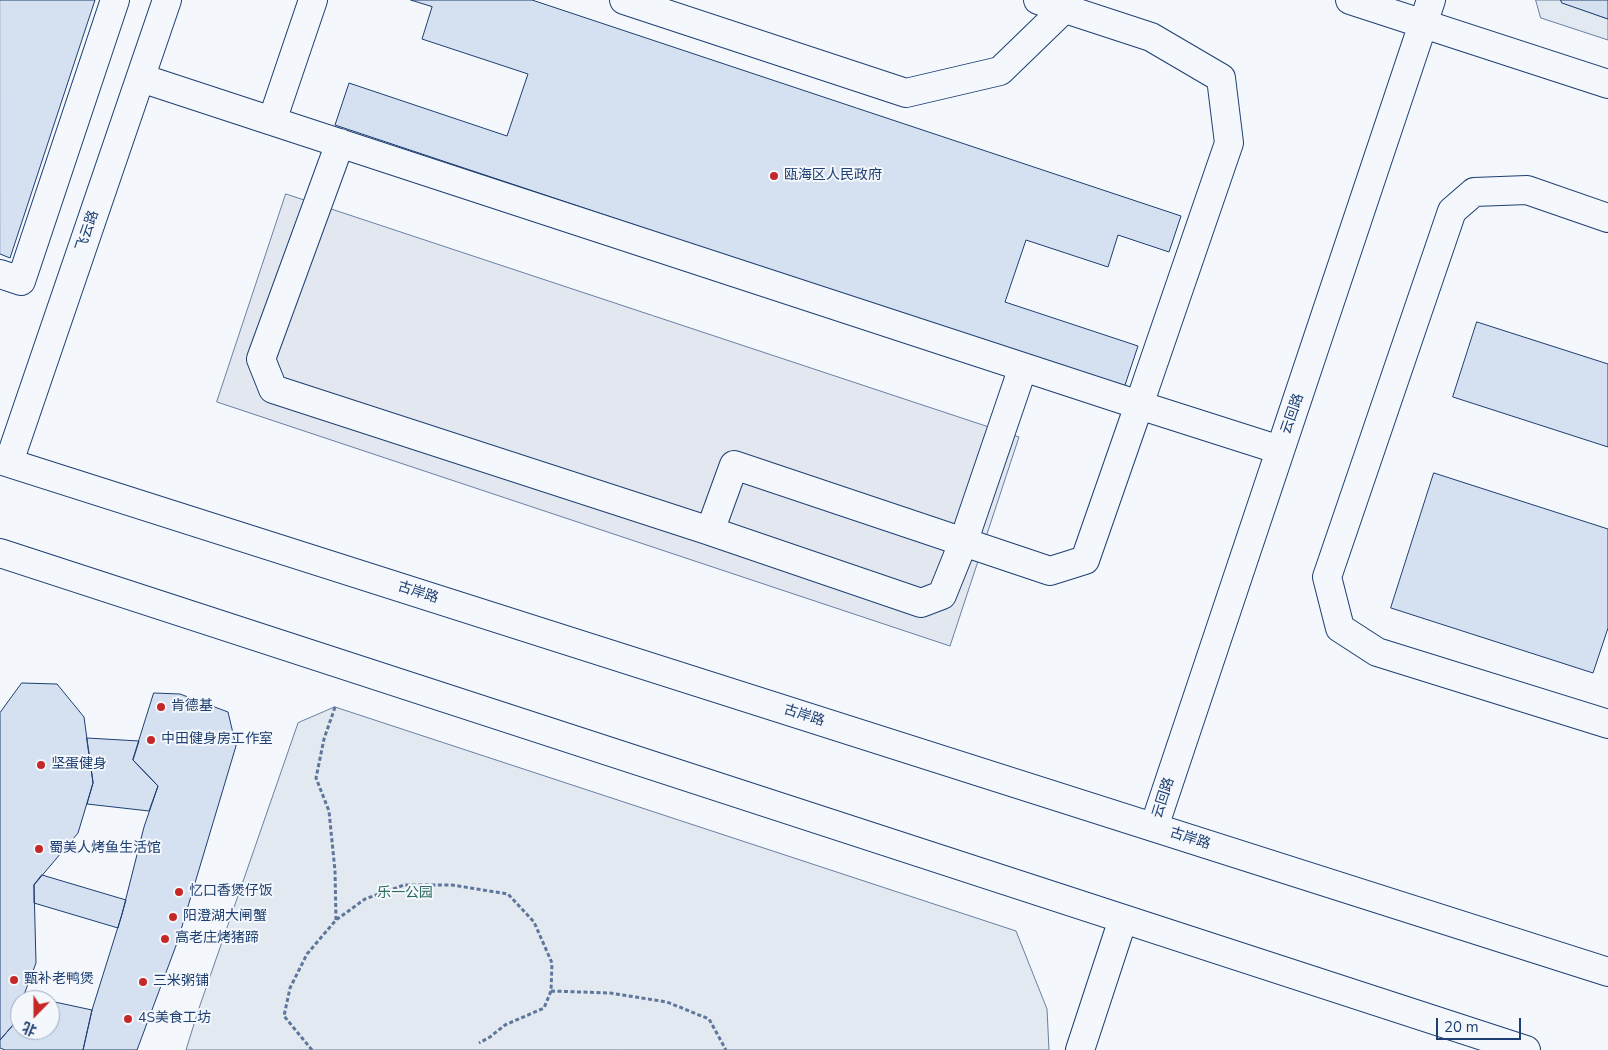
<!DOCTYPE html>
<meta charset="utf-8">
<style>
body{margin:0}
#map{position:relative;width:1608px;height:1050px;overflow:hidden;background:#f4f7fb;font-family:"Nunito Sans","Noto Sans SC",sans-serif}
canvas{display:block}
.north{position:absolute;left:10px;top:990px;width:50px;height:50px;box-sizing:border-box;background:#f4f7fb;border:1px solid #9eadc5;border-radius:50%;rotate:202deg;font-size:14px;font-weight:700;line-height:20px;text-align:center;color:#1d3f73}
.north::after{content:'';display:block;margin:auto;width:18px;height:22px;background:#c62828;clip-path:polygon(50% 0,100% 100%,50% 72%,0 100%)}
.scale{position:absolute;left:1436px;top:1018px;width:85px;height:22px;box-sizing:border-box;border:2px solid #1d3f73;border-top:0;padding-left:6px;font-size:15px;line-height:18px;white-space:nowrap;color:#1d3f73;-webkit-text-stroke:4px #f4f7fb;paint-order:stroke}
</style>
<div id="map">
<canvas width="1608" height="1050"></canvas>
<div class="north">北</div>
<div class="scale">20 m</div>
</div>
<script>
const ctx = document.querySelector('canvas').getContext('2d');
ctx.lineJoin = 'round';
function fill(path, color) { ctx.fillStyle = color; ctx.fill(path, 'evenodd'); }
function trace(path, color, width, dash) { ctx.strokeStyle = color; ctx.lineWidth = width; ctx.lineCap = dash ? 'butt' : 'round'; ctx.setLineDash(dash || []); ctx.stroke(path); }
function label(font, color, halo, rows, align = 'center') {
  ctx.font = font + ' "Nunito Sans","Noto Sans SC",sans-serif'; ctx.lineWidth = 4; ctx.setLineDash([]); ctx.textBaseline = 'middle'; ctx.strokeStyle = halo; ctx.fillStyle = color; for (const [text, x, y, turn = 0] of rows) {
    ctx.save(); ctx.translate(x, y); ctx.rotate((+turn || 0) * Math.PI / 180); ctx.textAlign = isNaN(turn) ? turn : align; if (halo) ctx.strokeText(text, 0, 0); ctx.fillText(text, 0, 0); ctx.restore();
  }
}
const green = new Path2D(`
 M1536,0H1561L1563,3L1608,19V40L1541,18Z
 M335,707L1016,931L1047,1009L1049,1050H186L198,1011L298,723Z`);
const parking = new Path2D(`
 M286,194L1019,437L950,646L217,402Z`);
const building = new Path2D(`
 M0,0H95L10,258L0,254Z
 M411,0H532L1181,216L1169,252L1118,235L1108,267L1026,240L1005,302L1138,346L1124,388L335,125L349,83L507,136L528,74L422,39L432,7Z
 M1561,0H1608V19L1562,3Z
 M1477,322L1608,364V447L1453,397Z
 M1434,473L1608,529V628L1593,673L1391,608Z
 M22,683L57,684L84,717L93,783L78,833L34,885L36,963L22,1000H20V1006L13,1025L0,1040V713Z
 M154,693L180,694L228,712L236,746L177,943L137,1050H83L92,1010L122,914L144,827L158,786L133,760Z
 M87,738L139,741L133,760L158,786L149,811L87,804L93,783Z
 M42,875L126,900L118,928L34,903V885Z
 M24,995L46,1000H22Z
 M50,1001L92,1010L83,1050H5L0,1048V1040L13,1025L20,1006V1030H50Z`);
const path = new Path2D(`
 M335,707L324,739L316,778L329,811L335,871L336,920
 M551,991L610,993L667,1002L709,1019L726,1050
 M312,1050L284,1016L290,988L307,954L336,920L365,899L404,885H452L508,894L534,922L552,963L551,991L544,1008L505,1025L490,1037L479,1043`);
const minor = new Path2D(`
 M624,0L906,93L1000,71L1064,9
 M1038,0L1151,37L1221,78L1229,143L1139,405L1280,450
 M1350,0L1608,84
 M141,78L272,121L313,0
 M272,121L1139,405L1085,560L1050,571L734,465L710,531L273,389L261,359L340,143
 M1608,218L1527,190L1474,192L1452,211L1327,577L1340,628L1377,652L1608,724
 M0,274L21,281L115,0
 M0,460L1608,972
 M9,462L167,0
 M710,531L921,603L942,595L963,543L1023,367
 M0,553L1526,1050
 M1154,827L1431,0
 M1080,1050L1123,919`);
const markers = [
 [774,176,5,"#c62828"],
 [161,707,5,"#c62828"],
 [151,740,5,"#c62828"],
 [41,765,5,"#c62828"],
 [39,849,5,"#c62828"],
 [179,892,5,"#c62828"],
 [173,917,5,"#c62828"],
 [165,939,5,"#c62828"],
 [14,980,5,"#c62828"],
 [143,982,5,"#c62828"],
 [128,1019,5,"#c62828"]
];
const poiNames = [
 ["瓯海区人民政府",784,176],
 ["肯德基",171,707],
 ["中田健身房工作室",161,740],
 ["坚蛋健身",51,765],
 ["蜀美人烤鱼生活馆",49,849],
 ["忆口香煲仔饭",189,892],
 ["阳澄湖大闸蟹",183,917],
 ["高老庄烤猪蹄",175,939],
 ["甄补老鸭煲",24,980],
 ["三米粥铺",153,982],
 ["4S美食工坊",138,1019]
];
const streetNames = [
 ["飞云路",88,231,-71],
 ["云回路",1293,414,-71],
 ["古岸路",418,593,18],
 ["古岸路",804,716,18],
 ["云回路",1164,798,-72],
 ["古岸路",1190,839,18]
];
const parkNames = [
 ["乐一公园",405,894]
];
fill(green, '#e3e9f0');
trace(green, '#687fa3', 1);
fill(parking, '#e3e8f0');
trace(parking, '#687fa3', 1);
fill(building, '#d5e0f0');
trace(building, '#1d3f73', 1);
trace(minor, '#1d3f73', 30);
trace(path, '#5e769c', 3, [4, 2.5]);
trace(minor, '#f4f7fb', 28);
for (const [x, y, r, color] of markers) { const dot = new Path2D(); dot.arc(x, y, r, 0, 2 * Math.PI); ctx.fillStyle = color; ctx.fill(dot); trace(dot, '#f4f7fb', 2); }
label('14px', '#1d3f73', '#f4f7fb', poiNames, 'left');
label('14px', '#1d3f73', '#f4f7fb', streetNames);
label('14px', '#2c6c60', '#f4f7fb', parkNames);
</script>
